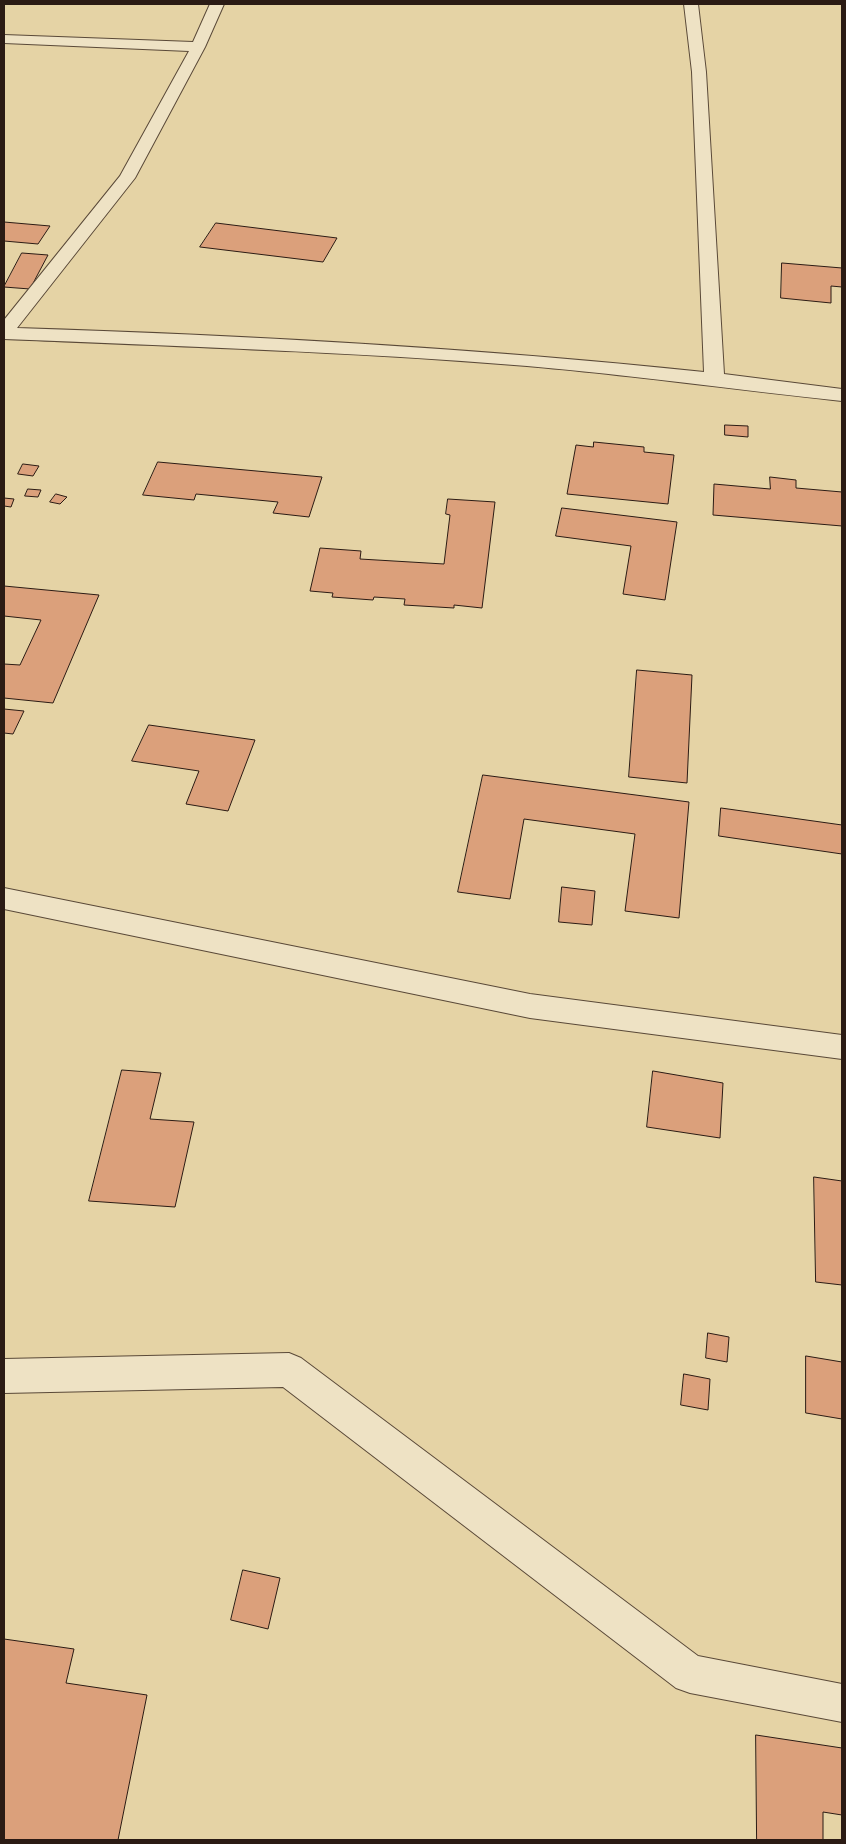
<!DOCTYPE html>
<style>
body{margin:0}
#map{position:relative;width:846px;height:1844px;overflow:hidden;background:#e5d3a5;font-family:"Libre Bodoni",serif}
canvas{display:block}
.frame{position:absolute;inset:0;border:5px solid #2b1b14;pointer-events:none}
</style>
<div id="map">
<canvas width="846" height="1844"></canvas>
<div class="frame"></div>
</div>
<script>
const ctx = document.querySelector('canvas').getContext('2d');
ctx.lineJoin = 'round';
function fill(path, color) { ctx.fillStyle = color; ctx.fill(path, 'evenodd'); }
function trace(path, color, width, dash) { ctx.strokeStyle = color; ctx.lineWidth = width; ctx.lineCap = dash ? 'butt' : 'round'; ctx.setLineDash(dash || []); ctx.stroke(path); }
const building = new Path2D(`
 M4,222L50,226L38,244L4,241Z
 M216,223L337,238L323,262L200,247Z
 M22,253L48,255L30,289L4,287Z
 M782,263L842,268V287L831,286V303L781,298Z
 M725,425L748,426V437L725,435Z
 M594,442L644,447V452L674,455L668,504L567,494L576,445L593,447Z
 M158,462L322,477L309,517L273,513L278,502L196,494L194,500L143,495Z
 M23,464L39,466L33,476L18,474Z
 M770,477L796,480V488L842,492V526L713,515L714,484L770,489Z
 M28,489L41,490L38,497L25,496Z
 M56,494L67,497L60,504L50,502Z
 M4,498L14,499L11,507L4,506Z
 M448,499L495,502L482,608L454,605V608L404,605L405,599L374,597L373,600L332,597L333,593L310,591L320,548L361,551L360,559L444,564L450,515L446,514Z
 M562,508L677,522L665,600L623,594L631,546L556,536Z
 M4,586L99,595L53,703L4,698V664L20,665L41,620L4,616Z
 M637,670L692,675L687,783L629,777Z
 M4,709L24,711L13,734L4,733Z
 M149,725L255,740L228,811L186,804L199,771L132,761Z
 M483,775L689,802L679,918L625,911L635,834L524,819L510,899L458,892Z
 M721,808L842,825V854L719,836Z
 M562,887L595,891L592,925L559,922Z
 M122,1070L161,1073L150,1119L194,1122L175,1207L89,1201Z
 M653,1071L723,1083L720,1138L647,1127Z
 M814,1177L842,1181V1285L816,1282Z
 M708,1333L729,1337L727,1362L706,1358Z
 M806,1356L842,1362V1419L806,1413Z
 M684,1374L710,1379L708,1410L681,1405Z
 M243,1570L280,1578L268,1629L231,1620Z
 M4,1639L74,1649L66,1683L147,1695L118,1840H4Z
 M756,1735L842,1748V1815L823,1812V1840H757Z`);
const street = new Path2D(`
 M210,4H224L205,47L135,178L17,328C247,335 476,348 704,372L692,72L684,4H698L706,72L724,374L842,389V401C737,390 633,375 527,366C353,352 178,346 4,339V320L120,176L189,51L4,43V35L193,42Z
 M4,888L530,994L842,1035V1059L530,1018L4,909Z
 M289,1353L301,1358L698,1656L842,1684V1722L690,1693L676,1688L283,1387L4,1393V1359Z`);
fill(building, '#dba07b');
trace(building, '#2b1b14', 1);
trace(street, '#5a4938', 2);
fill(street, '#eee2c4');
</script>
